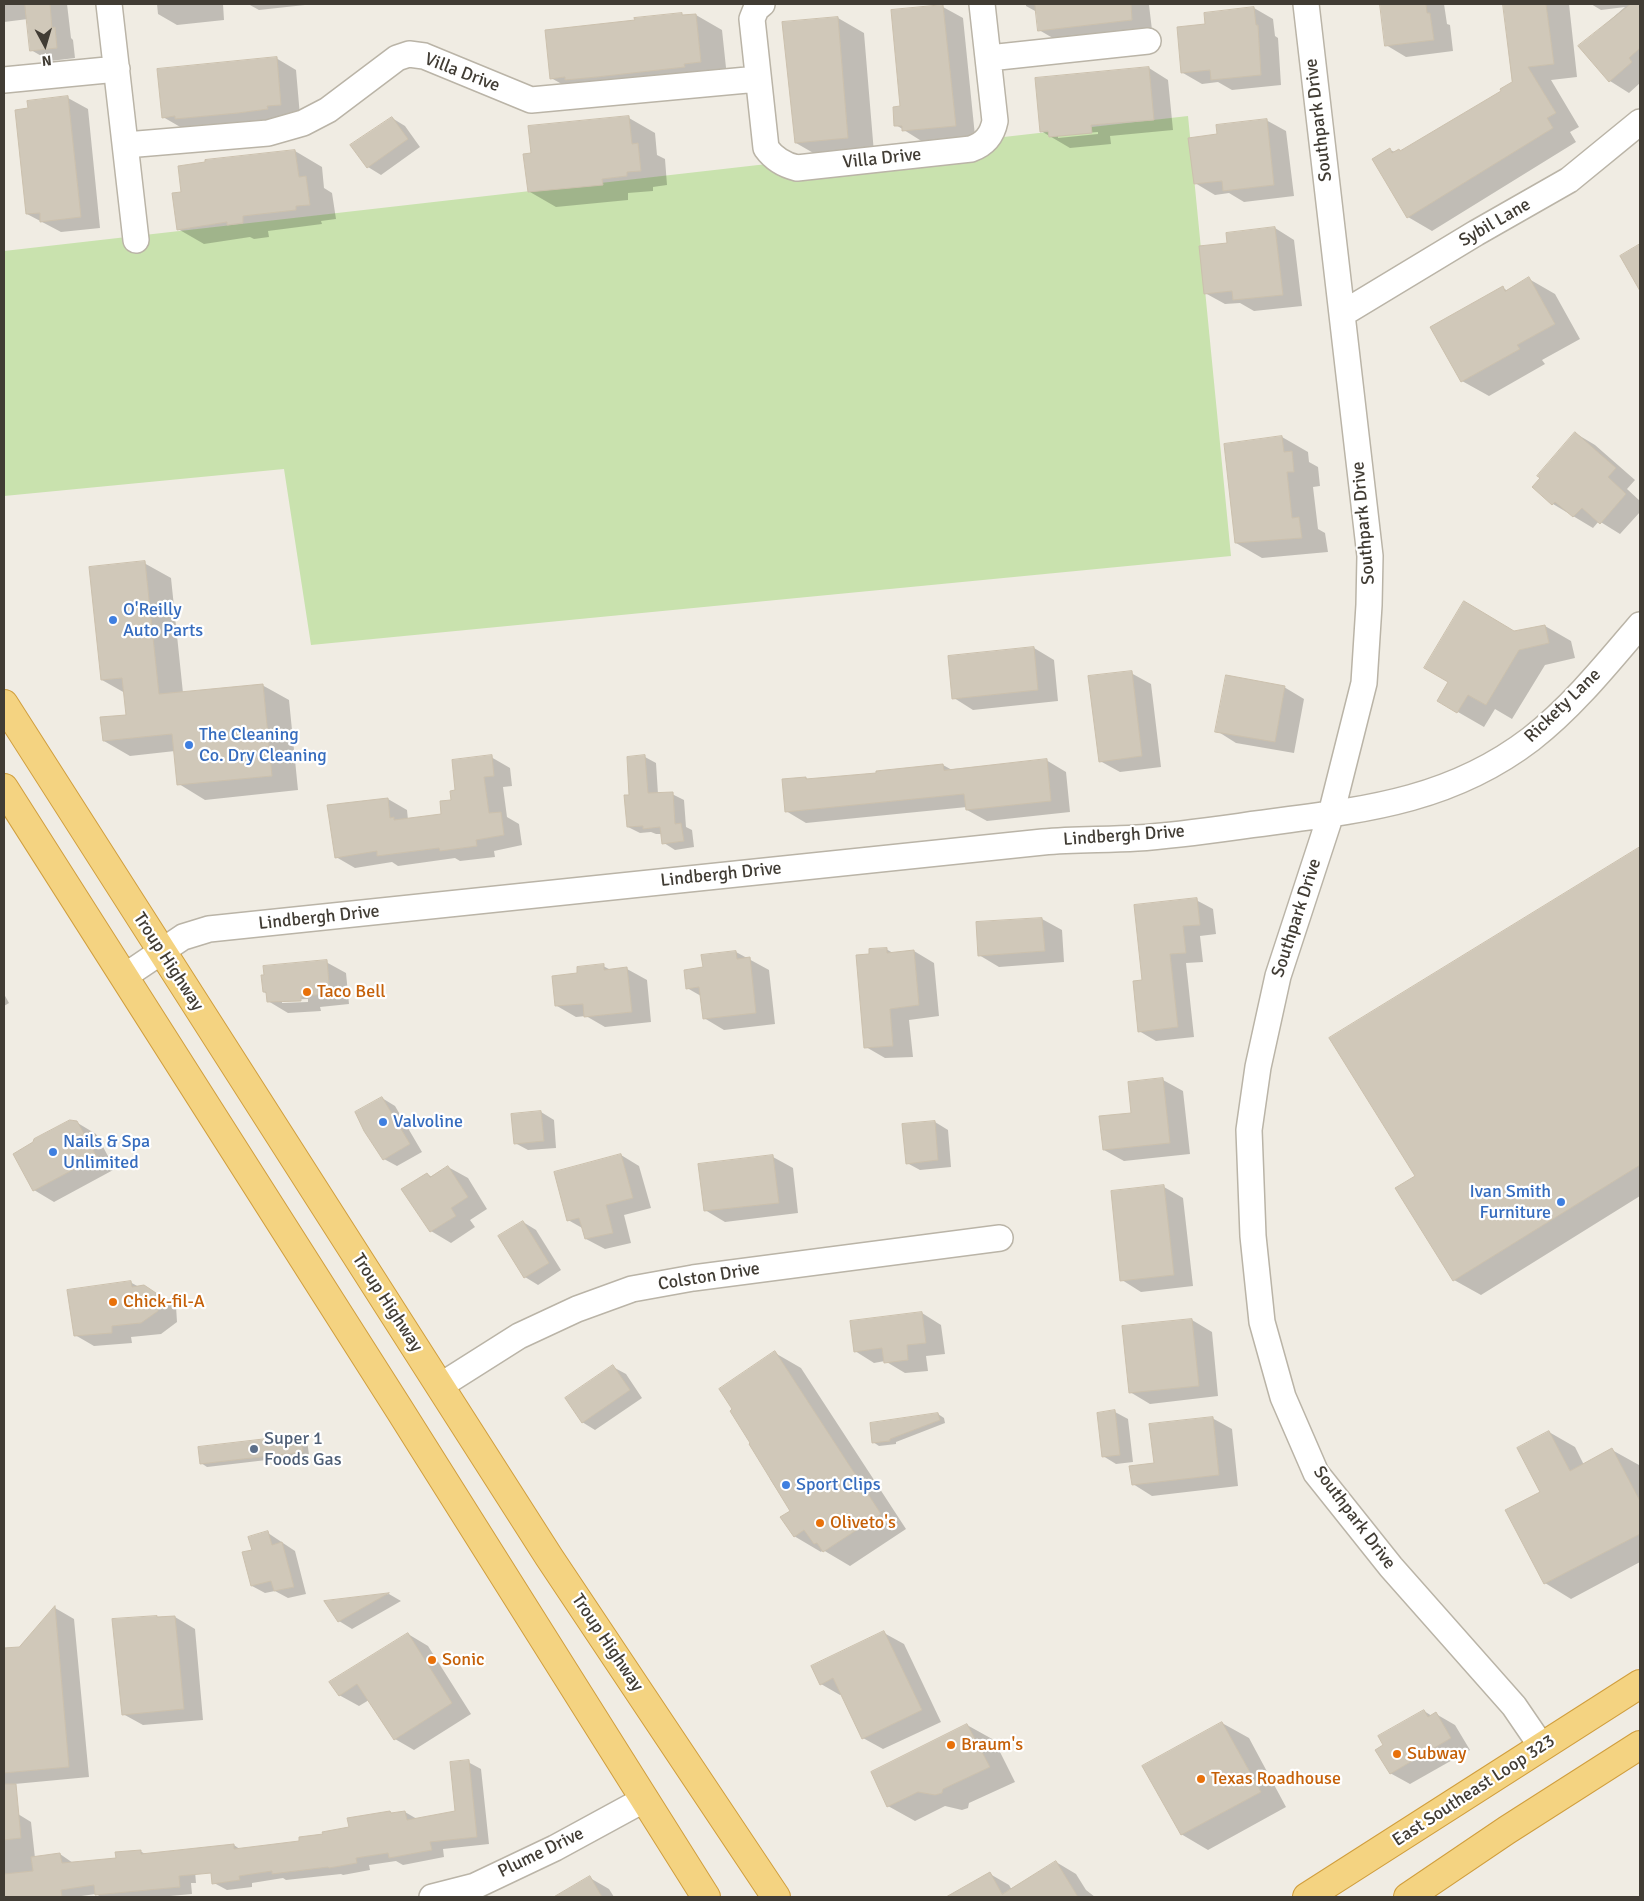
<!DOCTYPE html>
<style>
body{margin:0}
#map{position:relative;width:1644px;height:1901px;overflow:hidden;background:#f0ece3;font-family:Signika,sans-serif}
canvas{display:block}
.frame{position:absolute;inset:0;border:5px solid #413c34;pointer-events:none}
.north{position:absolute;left:20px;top:20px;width:50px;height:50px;-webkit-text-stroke:4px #fff;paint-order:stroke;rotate:174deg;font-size:14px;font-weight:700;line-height:20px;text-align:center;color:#413c34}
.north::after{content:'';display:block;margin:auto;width:18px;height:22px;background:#413c34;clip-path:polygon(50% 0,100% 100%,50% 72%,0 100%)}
</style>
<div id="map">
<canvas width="1644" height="1901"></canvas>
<div class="frame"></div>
<div class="north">N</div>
</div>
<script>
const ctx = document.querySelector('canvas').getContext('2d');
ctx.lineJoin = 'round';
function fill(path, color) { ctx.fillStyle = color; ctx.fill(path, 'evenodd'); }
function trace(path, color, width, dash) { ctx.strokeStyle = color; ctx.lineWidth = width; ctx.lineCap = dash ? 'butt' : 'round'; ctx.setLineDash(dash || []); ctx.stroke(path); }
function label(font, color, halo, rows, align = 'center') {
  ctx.font = font + ' Signika,sans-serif'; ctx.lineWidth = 4.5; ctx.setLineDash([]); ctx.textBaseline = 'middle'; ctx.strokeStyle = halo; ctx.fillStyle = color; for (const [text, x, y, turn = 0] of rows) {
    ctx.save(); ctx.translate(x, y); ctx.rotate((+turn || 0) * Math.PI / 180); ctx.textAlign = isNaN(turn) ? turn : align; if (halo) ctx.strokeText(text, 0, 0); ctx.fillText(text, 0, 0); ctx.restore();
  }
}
const green = new Path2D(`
 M1188,116L1231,556L311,645L284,469L4,496V251Z`);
const shadow = new Path2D(`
 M4,4H67L71,38L73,40L75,58L50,61L31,50L28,19L4,22Z
 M157,4H223L224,20L177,25L158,14Z
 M248,4H305V5L259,10Z
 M1026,4H1159L1149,5L1152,30L1058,41L1039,30L1037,12L1026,6Z
 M1382,4H1444L1447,24L1450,25L1453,51L1406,57L1386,45Z
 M1505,4H1569L1577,77L1551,80L1579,127L1570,132L1576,142L1432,231L1408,217L1390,150L1395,152H1401L1503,92L1513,83Z
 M1591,4H1640V83L1629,93L1610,81L1579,47L1625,7L1601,10Z
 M943,7L963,18L975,136L923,142L896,125Z
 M1254,8L1273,19L1275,36L1278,38L1281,85L1232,90L1218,82L1202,84L1183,73L1206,25Z
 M681,14L685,16L696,15L722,30L727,77L578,93L551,78L636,22Z
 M838,18L864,33L874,153L822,158L796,143Z
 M276,58L296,70L300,116L287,120L182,128L163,117Z
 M1149,68L1168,80L1173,130L1110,136L1111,144L1070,148L1041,131ZM1098,132V134L1058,138V135Z
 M68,98L88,109L100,228L61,232L27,214L30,110Z
 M392,118L405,126L420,147L381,175L368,167Z
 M629,118L655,133L657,155L665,159L667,185L653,187V191L628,193V200L556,207L530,192L532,154Z
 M1266,120L1286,131L1294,196L1244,202L1229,193L1215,195L1195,183L1219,135Z
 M295,151L322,167L324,188L332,193L336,219L321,221L322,224L268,231L269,237L254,239L250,237L204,244L178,229L182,193Z
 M1275,228L1294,240L1302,306L1254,311L1240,303L1225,304L1205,293L1229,244Z
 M1529,279L1555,294L1580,339L1542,360L1545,364L1489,396L1462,381L1503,288L1508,291Z
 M1575,433L1595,445L1635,480L1627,489L1640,501V512L1620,534L1599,521L1593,528L1553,504L1533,487Z
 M1282,437L1308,452L1309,462L1318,467L1320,486L1313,487L1318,529L1325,533L1328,552L1262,558L1236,543Z
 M144,563L171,578L183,693L262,685L289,700L298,790L205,800L179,784L175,751L130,756L104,741L127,716L125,693L102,680Z
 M1545,626L1571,641L1575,658L1545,665L1512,719L1495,709L1484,727L1458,712L1449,682L1515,633Z
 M1034,648L1054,660L1058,701L973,710L954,698Z
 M1131,673L1151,684L1161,767L1120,772L1100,761Z
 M1284,687L1304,699L1294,753L1236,743L1217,731Z
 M491,757L510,768L512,786L503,787L507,817L519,824L522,845L494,851L495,857L460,861L455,858L398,866L392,862L355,868L336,857L388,799L407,810L408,820L443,815L453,801L456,791Z
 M645,757L656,763L658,794H672L684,800L686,827L692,830L694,847L675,850L664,843L662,834H656L651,832L640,833L628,827L630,796Z
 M1046,760L1066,772L1070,812L987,821L967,810V807L806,823L786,811L806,778L809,780L878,774L943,765L952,770Z
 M1640,848V1196L1481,1295L1454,1280L1417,1176L1331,1039Z
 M1196,900L1213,909L1216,934L1200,936L1203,962L1186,963L1194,1037L1156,1041L1139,1031L1143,981Z
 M1042,919L1062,930L1064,962L999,967L979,955L977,923Z
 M886,949L893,953L914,951L934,963L939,1016L909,1020L913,1057L885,1058L866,1047L870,956Z
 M736,952L769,970L775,1024L724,1030L704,1018L701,996L687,988L704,968L703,956Z
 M326,962L346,973L349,1004L320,1007L321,1011L288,1013L268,1001L267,994L264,992ZM308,999V1002L282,1003V1000Z
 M603,966L611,970L627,969L647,980L651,1022L605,1027L586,1016L576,1017L557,1006L579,974Z
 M4,994L9,1003L4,1006Z
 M1163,1080L1183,1091L1190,1154L1124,1161L1104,1150L1133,1114L1129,1083Z
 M382,1098L395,1106L422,1152L397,1166L384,1159Z
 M541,1112L554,1120L556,1148L528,1150L515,1143Z
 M76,1122L96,1134L115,1169L54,1202L34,1190Z
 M935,1122L948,1130L951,1167L920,1170L907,1163Z
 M621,1155L639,1166L651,1208L624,1215L631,1243L605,1249L586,1239L584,1229L568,1220Z
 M773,1157L793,1168L798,1213L725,1222L705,1210Z
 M448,1167L468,1178L487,1209L470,1220L475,1227L451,1243L431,1231L427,1174L432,1177Z
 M1164,1187L1183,1198L1193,1286L1141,1292L1122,1280Z
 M523,1222L536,1230L561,1270L538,1285L525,1277Z
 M130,1282L139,1287H144L176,1306L177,1322L161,1334L131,1337L132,1343L94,1346L75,1335Z
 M922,1313L941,1325L945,1354L926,1356L928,1371L905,1373L885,1361L874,1363L855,1351Z
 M1192,1320L1212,1332L1218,1396L1150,1404L1130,1392Z
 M775,1353L801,1368L906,1529L850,1566L823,1550L821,1552L794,1536L791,1511L770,1479L772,1478Z
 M613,1367L626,1374L642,1398L595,1430L582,1422Z
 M1115,1412L1128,1419L1133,1462L1116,1464L1103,1456Z
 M938,1414L944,1418L945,1423L896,1442V1444L879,1446L873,1442Z
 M1212,1418L1232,1429L1238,1486L1152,1496L1133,1484Z
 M1549,1432L1575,1447L1584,1465L1612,1450L1639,1465L1640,1468V1562L1571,1599L1545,1583L1542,1492Z
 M301,1437L307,1440L309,1455L207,1467L201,1463Z
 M268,1533L295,1551L306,1594L288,1598L275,1591L265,1593L252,1586L253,1551Z
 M389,1594L401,1601L352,1629L339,1621L326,1602Z
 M55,1608L74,1619L89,1777L4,1785V1649L20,1648Z
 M175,1617L195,1629L203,1720L143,1725L123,1714L159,1618Z
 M884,1633L904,1644L941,1722L883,1749L863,1738L842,1694L840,1695L821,1684Z
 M408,1634L428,1646L471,1714L414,1750L395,1739L369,1700L359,1706L339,1695Z
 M1424,1711L1432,1716L1436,1714L1455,1725L1470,1750L1410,1784L1390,1773Z
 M1222,1723L1249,1738L1286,1807L1208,1850L1181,1834Z
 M967,1725L994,1740L1015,1782L969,1803L968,1808L962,1810L945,1806L915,1821L888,1806Z
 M468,1762L481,1769L489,1844L443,1849L444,1857L403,1865L396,1861L369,1865L370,1870L343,1875L341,1874L286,1880L283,1878L252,1883V1887L227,1890L214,1883L234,1845L241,1850L300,1842L350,1828L390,1812L393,1814L405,1812L417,1819L456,1812Z
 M18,1814L31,1822L35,1858L60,1854L73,1863L117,1859L140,1851L147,1855L194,1859L196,1883H191L192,1894L159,1897H101L96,1894L74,1897H4V1816Z
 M1056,1862L1076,1874L1086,1890L1095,1897H1027L1020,1885Z
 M990,1874L1009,1885L1016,1897H949Z
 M590,1878L609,1889L614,1897H557Z`);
const building = new Path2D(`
 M25,4H50L52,28L55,27L57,48L30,51Z
 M1035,4H1131L1132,20L1038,31Z
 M1380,4H1426L1427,13H1430L1434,40L1385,46Z
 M1503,4H1546L1554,64L1528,67L1556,113L1547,118L1553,128L1407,218L1372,159L1390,148L1392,153L1399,149L1400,151L1501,91L1500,89L1512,82Z
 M1631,4H1640V48L1629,58L1632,62L1609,82L1578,46Z
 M943,5L956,126L902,131V126H894L893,107L900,106L891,10Z
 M1254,7L1256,25H1258L1261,75L1211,80L1210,70L1181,73L1177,27L1205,24L1204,13Z
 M682,13V15L696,14L701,62L684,64L685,67L597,77L565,80V77L550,79L545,30L635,20L634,18Z
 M838,17L848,138L795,143L782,22Z
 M277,57L281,105L267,106L268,109L238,113L175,119V116L162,118L157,69Z
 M1149,67L1154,120L1091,125L1092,133L1049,137L1048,131L1040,132L1035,78Z
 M68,96L81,217L40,222V213L26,214L15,110L28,108L27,101Z
 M629,116L632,144L638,143L641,171L627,172V176L602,179L603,185L528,192L523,154L531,153L528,126Z
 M392,117L408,139L367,168L350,145Z
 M1267,119L1274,185L1223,191L1222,181L1194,184L1188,138L1217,134L1216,125Z
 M295,150L299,177L306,176L310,205L296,206V210L243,216V223L227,225V222L177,230L172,193L181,192L178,166L205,162V160Z
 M1275,227L1283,295L1233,300L1232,291L1204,294L1199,246L1227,243L1226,233Z
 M1640,244V291L1620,256Z
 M1529,277L1555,324L1517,345L1520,349L1461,382L1430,327L1503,286L1505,291Z
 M1575,432L1616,468L1608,477L1626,494L1600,524L1582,508L1573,517L1555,502L1552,505L1532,487L1540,478L1537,476Z
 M1282,436L1284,452L1292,451L1294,472H1287L1292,518L1299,517L1302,538L1235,543L1224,444Z
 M145,561L159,694L263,684L272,776L177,785L172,734L103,741L100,717L126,715L122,678L101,680L89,567Z
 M1464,601L1514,631L1545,625L1549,643L1519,650L1486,705L1468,695L1457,713L1437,701L1448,682L1424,668Z
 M1034,647L1038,690L952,699L948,656Z
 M1132,671L1142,756L1099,762L1088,676Z
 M1226,675L1285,686L1275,742L1215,732Z
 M492,755L494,776L484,777L489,813L501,812L504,835L476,840L477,846L440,851L439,848L377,856V851L335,858L327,805L388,798L390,818L394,817V820L441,814L440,801L451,800L450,791L455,790L452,760Z
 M645,755L648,793L673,792L675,824L681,823L684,841L662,844L660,827L643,829V826L627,827L624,795H629L627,757Z
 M1047,759L1051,801L966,810L964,794L785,812L782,779L806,777V779L876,773V771L943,764L944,770Z
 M1640,847V1165L1453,1281L1395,1188L1415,1176L1329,1038Z
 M1197,898L1200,925L1183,926L1186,953L1170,954L1178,1027L1138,1032L1133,981L1142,980L1134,905Z
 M1042,918L1045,951L978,956L976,922Z
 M887,948V953L914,950L919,1005L890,1009L893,1046L864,1048L856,955L869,954V949Z
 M736,951L737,959L750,957L756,1013L703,1019L699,987L686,989L684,970L703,967L701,955Z
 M327,960L330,994L301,996V1001L267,1002L266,992H263L261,975H264L263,966Z
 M604,964V970L627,967L632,1012L584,1017L583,1004L555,1006L552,976L577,973V967Z
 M1163,1078L1170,1143L1103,1150L1099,1116L1131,1113L1128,1082Z
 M382,1097L410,1144L383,1160L364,1131L355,1112Z
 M541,1111L544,1141L514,1144L511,1114Z
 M70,1120L77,1121L97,1157L33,1191L13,1154L33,1142L34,1139Z
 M935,1121L938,1160L906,1164L902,1124Z
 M621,1154L633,1198L606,1205L613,1233L585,1239L579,1218L567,1221L554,1172Z
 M773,1155L779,1203L704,1211L698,1164Z
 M448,1166L468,1197L451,1208L456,1216L430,1232L401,1189L427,1173L430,1177Z
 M1164,1185L1174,1275L1120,1281L1111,1191Z
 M523,1221L549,1263L524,1278L498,1236Z
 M131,1281L132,1287L144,1285L156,1293L158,1311L141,1323L112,1326V1333L74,1336L67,1290Z
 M922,1312L926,1343L907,1345L908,1360L884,1363L882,1348L854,1352L850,1321Z
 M1192,1319L1199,1386L1129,1393L1122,1326Z
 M775,1351L881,1514L823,1552L817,1543L814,1544L804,1530L794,1537L780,1517L790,1511L749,1444L750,1443L730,1411L732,1409L719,1389Z
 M613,1365L630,1390L582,1423L565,1398Z
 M1115,1410L1120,1455L1102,1457L1097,1413Z
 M938,1413L940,1420L890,1439V1441L872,1443L870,1423Z
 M1213,1417L1219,1475L1132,1485L1129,1466L1154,1463L1149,1424Z
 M1549,1431L1570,1471L1612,1448L1640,1501V1534L1544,1584L1505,1510L1540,1492L1517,1448Z
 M301,1435L303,1452L200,1464L198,1447Z
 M268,1531L272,1545L282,1542L294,1587L274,1591L271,1581L251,1586L242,1552L252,1550L248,1537Z
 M389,1593L338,1622L324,1601Z
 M55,1606L69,1767L4,1773V1648L19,1647Z
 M157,1616V1617L175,1616L184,1709L122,1715L112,1619Z
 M884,1631L922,1710L862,1739L833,1678L820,1685L811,1666Z
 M408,1633L452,1703L394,1740L357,1684L339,1696L329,1682Z
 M1424,1710L1428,1717L1436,1712L1451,1738L1390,1774L1375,1750L1383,1745L1378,1736Z
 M1222,1722L1261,1792L1181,1835L1142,1766Z
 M967,1724L990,1767L943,1789L942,1793L935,1795L918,1792L887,1807L871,1772Z
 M469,1760L477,1837L430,1842L432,1850L389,1858L388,1853L356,1858L357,1863L329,1868L328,1867L272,1874V1871L239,1876L240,1880L212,1884L211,1873L179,1876L180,1887L95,1895L94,1885L61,1890L62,1897H4V1874L33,1871L31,1857L60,1853L62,1863L116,1858L115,1852L141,1850V1854L234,1844V1849L299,1841V1837L323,1834L322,1832L349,1827L347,1818L390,1811L391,1813L405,1811L407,1820L455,1811L450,1762Z
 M4,1784H16L21,1838L4,1840Z
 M1056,1861L1078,1897H946L990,1872L1002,1894Z
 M590,1876L602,1897H554Z`);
const minor = new Path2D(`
 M109,4L136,240
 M762,4L756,9L752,19L766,148C774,159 784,165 797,168L971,149C985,144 992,136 995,121L982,4
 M1306,4L1370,556L1369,605L1364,683L1331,814L1278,976L1258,1067L1249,1130L1253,1236L1262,1322L1283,1397L1316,1473L1391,1567L1514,1706L1542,1747
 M989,58L1148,41
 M4,80L117,69
 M126,145L268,133L303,123L328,110L397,58L409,54L424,56L531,100L758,79
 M1342,314L1476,233L1569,180L1640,122
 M125,976L183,937L209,929L1043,842C1074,839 1106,840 1137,838C1184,835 1232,827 1279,821C1372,809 1454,798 1531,739C1572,707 1606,665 1640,625
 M440,1386L519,1336L577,1309L632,1289L693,1278L1000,1238
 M432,1897L475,1886L555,1848L645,1799`);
const trunk = new Path2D(`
 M4,704L549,1557L776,1897
 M4,788L399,1409L706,1897
 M1307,1897L1640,1684
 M1408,1897L1507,1830L1640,1745`);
const markers = [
 [113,620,5,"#3f7fe0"],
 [189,745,5,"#3f7fe0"],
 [307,992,5,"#e8710a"],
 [383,1122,5,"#3f7fe0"],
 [53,1152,5,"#3f7fe0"],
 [1561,1202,5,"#3f7fe0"],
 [113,1302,5,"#e8710a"],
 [254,1449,5,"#5c6f8a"],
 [786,1485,5,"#3f7fe0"],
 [820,1523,5,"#e8710a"],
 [432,1660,5,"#e8710a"],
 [951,1745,5,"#e8710a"],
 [1397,1754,5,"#e8710a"],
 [1201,1779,5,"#e8710a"]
];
const streetNames = [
 ["Villa Drive",462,73,21],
 ["Southpark Drive",1319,120,-97],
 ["Villa Drive",882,159,-6],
 ["Sybil Lane",1495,223,-30],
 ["Southpark Drive",1364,523,-95],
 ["Rickety Lane",1563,706,-44],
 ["Lindbergh Drive",1124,836,-4],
 ["Lindbergh Drive",721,875,-6],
 ["Lindbergh Drive",319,918,-6],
 ["Southpark Drive",1297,918,-72],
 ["Troup Highway",168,962,57],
 ["Colston Drive",709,1277,-9],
 ["Troup Highway",387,1303,57],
 ["Southpark Drive",1354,1518,53],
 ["Troup Highway",607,1643,56],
 ["East Southeast Loop 323",1474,1791,-33],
 ["Plume Drive",541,1853,-26]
];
const shopNames = [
 ["O'Reilly",123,610],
 ["Auto Parts",123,631],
 ["The Cleaning",199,735],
 ["Co. Dry Cleaning",199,756],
 ["Valvoline",393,1122],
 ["Nails & Spa",63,1142],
 ["Unlimited",63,1163],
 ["Ivan Smith",1551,1192,"right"],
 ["Furniture",1551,1213,"right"],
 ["Sport Clips",796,1485]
];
const foodNames = [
 ["Taco Bell",317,992],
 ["Chick-fil-A",123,1302],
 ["Oliveto's",830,1523],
 ["Sonic",442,1660],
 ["Braum's",961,1745],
 ["Subway",1407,1754],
 ["Texas Roadhouse",1211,1779]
];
const serviceNames = [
 ["Super 1",264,1439],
 ["Foods Gas",264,1460]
];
fill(green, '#c9e2ae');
fill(shadow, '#0003');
fill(building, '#d0c8b9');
trace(building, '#cbc0ad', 1);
trace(minor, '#bab4a7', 28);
trace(trunk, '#d09e3d', 30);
trace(minor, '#fff', 25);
trace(trunk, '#f4d381', 28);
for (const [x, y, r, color] of markers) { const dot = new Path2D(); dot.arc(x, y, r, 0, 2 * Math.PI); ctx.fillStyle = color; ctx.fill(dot); trace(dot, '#fff', 2); }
label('18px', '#413c34', '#fff', streetNames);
label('18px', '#366cbe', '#fff', shopNames, 'left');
label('18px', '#c56008', '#fff', foodNames, 'left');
label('18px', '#4e5e75', '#fff', serviceNames, 'left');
</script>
